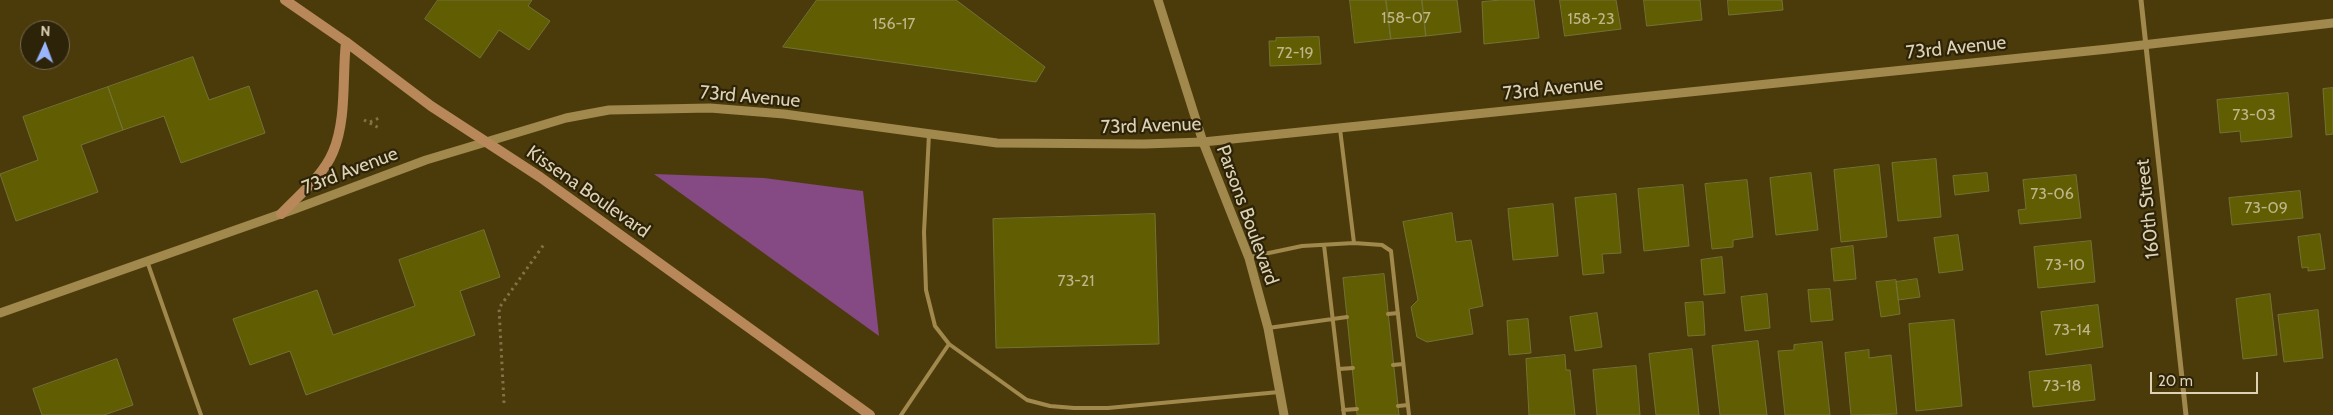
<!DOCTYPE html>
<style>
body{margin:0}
#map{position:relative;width:2333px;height:415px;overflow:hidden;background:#4c3b0a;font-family:Cabin,sans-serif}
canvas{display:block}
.north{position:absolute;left:20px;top:20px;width:50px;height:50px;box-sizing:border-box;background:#2d2309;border:1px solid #74694d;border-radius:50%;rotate:2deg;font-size:14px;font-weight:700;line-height:20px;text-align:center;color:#ded2b4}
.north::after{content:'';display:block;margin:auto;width:18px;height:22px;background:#9ab5fd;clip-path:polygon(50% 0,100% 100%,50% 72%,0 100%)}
.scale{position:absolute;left:2150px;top:372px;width:108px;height:22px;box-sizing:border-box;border:2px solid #ded2b4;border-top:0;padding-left:6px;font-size:15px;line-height:18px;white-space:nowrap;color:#ded2b4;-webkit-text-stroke:4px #2d2309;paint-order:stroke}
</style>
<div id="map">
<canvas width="2333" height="415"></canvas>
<div class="north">N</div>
<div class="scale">20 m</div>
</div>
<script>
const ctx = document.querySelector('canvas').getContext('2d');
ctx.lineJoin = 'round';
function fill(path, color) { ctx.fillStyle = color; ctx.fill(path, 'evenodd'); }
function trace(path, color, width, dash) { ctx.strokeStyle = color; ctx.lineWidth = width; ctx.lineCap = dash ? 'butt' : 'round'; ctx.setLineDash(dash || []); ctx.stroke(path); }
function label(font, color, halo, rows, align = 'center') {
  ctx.font = font + ' Cabin,sans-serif'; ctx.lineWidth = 4.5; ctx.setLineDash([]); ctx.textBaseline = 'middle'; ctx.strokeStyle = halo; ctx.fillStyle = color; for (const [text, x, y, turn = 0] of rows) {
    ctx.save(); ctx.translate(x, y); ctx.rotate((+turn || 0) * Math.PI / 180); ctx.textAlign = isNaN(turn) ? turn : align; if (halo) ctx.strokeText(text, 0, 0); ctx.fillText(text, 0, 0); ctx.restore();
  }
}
const green = new Path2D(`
 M654,174L764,178L863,191L879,336Z`);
const building = new Path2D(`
 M438,0H532L528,6L550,21L529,50L499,30L480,58L425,19Z
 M817,0H956L1045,67L1036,82L783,47Z
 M1350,0H1386L1391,39L1355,43Z
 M1386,0H1422L1426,36L1391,39Z
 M1422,0H1457L1461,32L1426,36Z
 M1502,0H1534L1539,38L1484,44L1482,2Z
 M1560,0H1616L1621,29L1565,36Z
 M1644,0H1700L1702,20L1647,26Z
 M1728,0H1782L1783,10L1729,15Z
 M1319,37L1321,64L1270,66L1269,41H1276V38Z
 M193,57L209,100L249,86L265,133L181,163L164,116L123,130L108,87Z
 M108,87L123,130L81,145L98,192L16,221L0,174L38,160L23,117Z
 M2333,88V134L2326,135L2323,89Z
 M2288,93L2292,137L2241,142L2240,131L2220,133L2217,100Z
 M1936,159L1941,217L1898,221L1892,163Z
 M1879,165L1887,237L1841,242L1834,170Z
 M1811,173L1818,230L1776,235L1770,178Z
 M1987,173L1989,191L1955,195L1953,176Z
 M2076,175L2081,218L2020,224L2018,210L2026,209L2023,180Z
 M1747,180L1753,237L1733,240V247L1712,249L1705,184Z
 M1683,185L1689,246L1644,251L1638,189Z
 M2300,191L2303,218L2232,225L2229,198Z
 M1616,194L1621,253L1602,254L1604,273L1583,275L1575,198Z
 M1553,204L1558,256L1513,260L1508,209Z
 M1452,213L1456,242L1471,240L1483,306L1469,309L1473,334L1427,342L1417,337L1411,307L1418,300L1403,222Z
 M1155,214L1159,344L996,348L993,219Z
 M484,230L500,277L460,291L475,335L306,395L290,351L250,365L233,319L317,290L333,335L415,306L399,260Z
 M2320,234L2325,269L2308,271V267L2302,268L2298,237Z
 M1958,235L1963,270L1939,273L1934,238Z
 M2091,241L2095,282L2038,288L2034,247Z
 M1853,246L1856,279L1834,281L1831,249Z
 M1722,257L1725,293L1704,295L1701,260Z
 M1384,274L1399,415H1357L1343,278Z
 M1917,279L1920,297L1898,300L1896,282Z
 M1896,280L1900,314L1881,317L1876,282Z
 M1830,289L1833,320L1811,322L1808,290Z
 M1767,294L1770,328L1745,331L1741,297Z
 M2270,294L2277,355L2243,359L2236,299Z
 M1703,302L1705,335L1688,336L1685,303Z
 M2098,305L2103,347L2046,355L2041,312Z
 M2318,310L2323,358L2284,362L2278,315Z
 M1597,313L1602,347L1575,351L1570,317Z
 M1528,319L1531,353L1509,355L1507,321Z
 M1954,320L1962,406L1916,411L1909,324Z
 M1758,341L1767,415H1720L1712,346Z
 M1822,342L1830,415H1785L1778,351L1794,350V345Z
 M1692,349L1699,415H1656L1649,354Z
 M1869,350V358L1891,355L1897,414L1851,415L1845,353Z
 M1565,355L1566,370H1570L1575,415H1529L1526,359Z
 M117,359L133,405L104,415H42L33,389Z
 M2091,365L2095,400L2033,407L2029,372Z
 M1636,366L1640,415H1597L1593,370Z`);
const path = new Path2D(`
 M364,120L379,128
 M370,122L381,117
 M504,403L499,308L545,243`);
const service = new Path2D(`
 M929,134L924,232L926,290L935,326L949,344L1027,400L1050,406L1074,408H1108L1279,392
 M1354,243L1382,245L1391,251L1409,415
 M1324,245L1344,415
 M1250,257L1302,246L1354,243L1340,129
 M147,261L201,415
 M1388,314L1398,313
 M1268,328L1347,317
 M1393,365L1403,364
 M1339,369L1353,368
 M1398,406L1408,405
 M1343,410L1357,409
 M901,415L949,344`);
const minor = new Path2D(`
 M2141,0L2186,415`);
const tertiary = new Path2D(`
 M1158,0L1203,142L1249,258L1268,328L1284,415
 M0,313L295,209L426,160L566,118L609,110L710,108L784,114L997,143L1144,144L1203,142L2108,49L2333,23`);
const secondary = new Path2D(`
 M285,0L346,42L431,106L540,177L870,415
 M281,214C299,195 323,176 333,152C347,119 342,77 346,42`);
const numberNames = [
 ["158-07",1406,18],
 ["158-23",1591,19],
 ["156-17",894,24],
 ["72-19",1295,53],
 ["73-03",2254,115],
 ["73-06",2052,194],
 ["73-09",2266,208],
 ["73-10",2065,265],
 ["73-21",1076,281],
 ["73-14",2072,330],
 ["73-18",2062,386]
];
const streetNames = [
 ["73rd Avenue",1956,48,-6],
 ["73rd Avenue",1553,89,-6],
 ["73rd Avenue",750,97,5],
 ["73rd Avenue",1151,126,-2],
 ["73rd Avenue",350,171,-21],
 ["Kissena Boulevard",588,192,35],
 ["160th Street",2148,209,-96],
 ["Parsons Boulevard",1247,215,70]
];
fill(green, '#854983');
fill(building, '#605d03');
trace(building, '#737234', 1);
trace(path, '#817248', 3, [2.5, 4]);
trace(service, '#a1894d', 4);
trace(minor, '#a1894d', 5);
trace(tertiary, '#a1894d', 9);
trace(secondary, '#b8885a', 10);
label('16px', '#beb588', null, numberNames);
label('19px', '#ded2b4', '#2d2309', streetNames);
</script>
